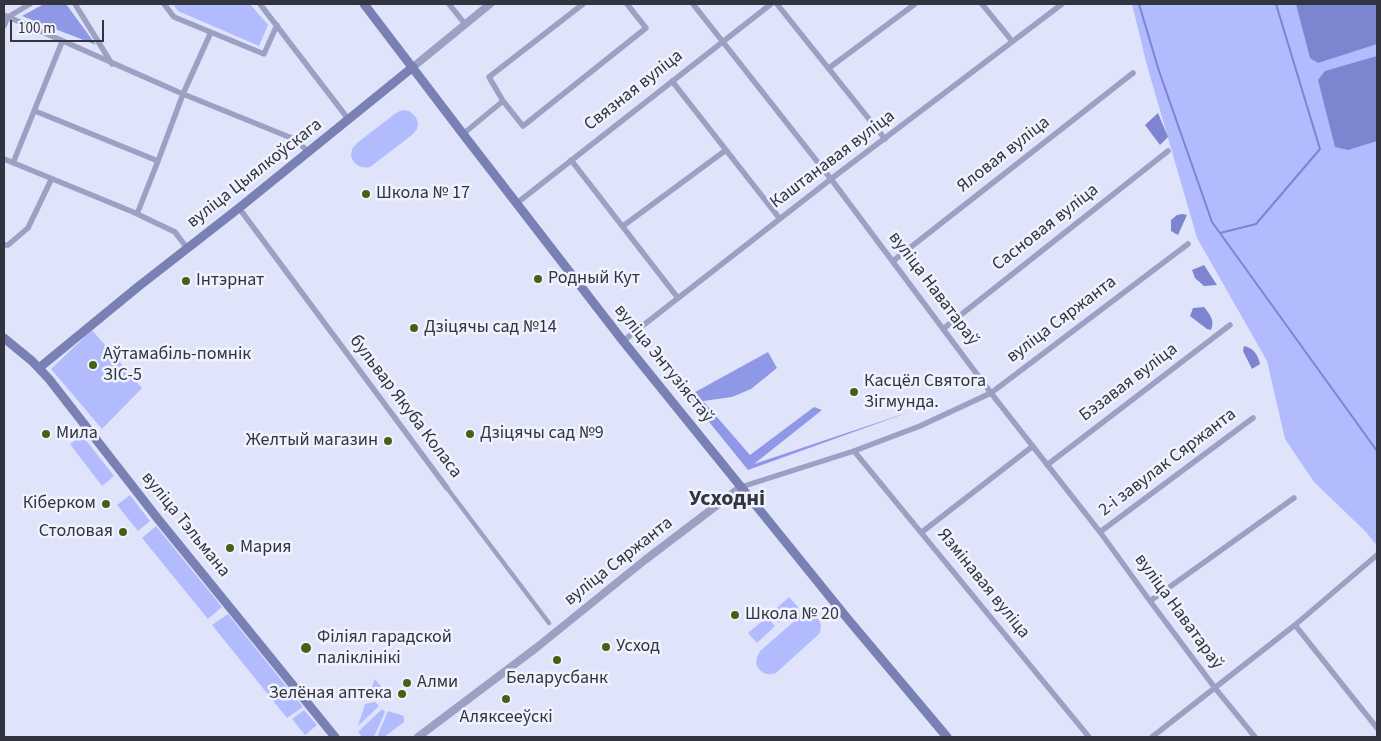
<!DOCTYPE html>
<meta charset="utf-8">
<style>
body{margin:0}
#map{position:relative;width:1381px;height:741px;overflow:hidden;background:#e0e4fb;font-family:"Source Sans 3",sans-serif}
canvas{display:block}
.frame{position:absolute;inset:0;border:5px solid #32343f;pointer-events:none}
.scale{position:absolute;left:10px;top:20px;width:94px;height:22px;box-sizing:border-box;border:2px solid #32343f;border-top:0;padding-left:6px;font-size:15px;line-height:18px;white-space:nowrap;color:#32343f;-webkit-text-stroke:4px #f0f2fd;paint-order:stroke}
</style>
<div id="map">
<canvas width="1381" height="741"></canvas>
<div class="frame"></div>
<div class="scale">100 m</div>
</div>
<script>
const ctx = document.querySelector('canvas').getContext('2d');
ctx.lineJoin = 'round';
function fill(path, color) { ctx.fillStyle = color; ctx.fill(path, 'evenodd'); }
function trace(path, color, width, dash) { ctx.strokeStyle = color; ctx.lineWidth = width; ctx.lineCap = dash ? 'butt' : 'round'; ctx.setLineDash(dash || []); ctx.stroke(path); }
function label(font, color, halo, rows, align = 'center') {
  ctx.font = font + ' "Source Sans 3",sans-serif'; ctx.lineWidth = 5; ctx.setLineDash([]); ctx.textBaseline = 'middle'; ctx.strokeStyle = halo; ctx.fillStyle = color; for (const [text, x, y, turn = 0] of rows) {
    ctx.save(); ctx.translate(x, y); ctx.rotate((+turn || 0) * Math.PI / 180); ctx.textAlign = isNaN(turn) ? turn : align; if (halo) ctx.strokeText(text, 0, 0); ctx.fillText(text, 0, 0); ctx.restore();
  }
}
const green = new Path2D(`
 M173,4H250L268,25L259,46L178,11Z
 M1132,4H1377V546L1366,532L1314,482L1285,439L1267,361L1197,238L1146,62Z
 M402,110L409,111L415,116L418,122L417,129L412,135L370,167C361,169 354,165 351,156L352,149L357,143L396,113Z
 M92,330L142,388L102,429L51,369Z
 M82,435L114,476L102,486L70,444Z
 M130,495L150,521L138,531L117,505Z
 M156,526L222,607L208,619L142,538Z
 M789,597L798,607L779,623L770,614Z
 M808,613C819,616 824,624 819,634L776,673C767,676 760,673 756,664L757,657L760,651L799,617Z
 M228,614L303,707L287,718L212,625Z
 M767,617L775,626L757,643L748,633Z
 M375,679L387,694L384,698L367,700Z
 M375,702L379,706L358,726L365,704Z
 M382,709L385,712L374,737H362L358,732Z
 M304,710L317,725L305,735L292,719Z
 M388,711L404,716V722L384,737H377Z`);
const forest = new Path2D(`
 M44,4H66L96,45L22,16Z
 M768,352L777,368L751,389L732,397L703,401L750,455L814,407L822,410L754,464L912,411L748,470L688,396Z`);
const water = new Path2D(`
 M1296,4H1377V44L1318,63L1310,58Z
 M1377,56V141L1348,150L1335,147L1318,80L1325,71Z
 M1158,113L1168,137L1160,145L1145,125Z
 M1183,214L1187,215L1178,235L1171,231V220L1177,215Z
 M1204,265L1217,285L1204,286L1195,278L1192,270Z
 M1204,307C1210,314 1215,321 1211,330L1207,329L1190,316L1193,308Z
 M1244,346C1254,348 1258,355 1260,364L1252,369L1243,351Z`);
const stream = new Path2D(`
 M1139,4L1159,71L1212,222L1377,451
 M1220,233L1256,224L1320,149L1276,4`);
const pedestrian = new Path2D(`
 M447,488L549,623`);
const minor = new Path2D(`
 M75,4L112,64
 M164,4L174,17L264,54L277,25
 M260,4L349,120
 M449,4L465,24
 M583,4L489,77L503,101L523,126L646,28L627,4
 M693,4L831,179L991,393L1100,532L1150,601L1215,688L1255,737
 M777,4L885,139
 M982,4L1012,41
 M4,15L183,94L294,139L309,152
 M4,26L8,17L30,4
 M829,68L915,4
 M672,81L780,219
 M35,111L158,161
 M463,134L503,101
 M4,159L133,212L175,232L187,248
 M571,160L678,298
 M13,163L62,42
 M517,203L771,4
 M239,208L447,488
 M137,214L158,161L183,94L211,32
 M623,226L726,150
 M4,245H8L28,228L51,180
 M893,261L1133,73
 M943,329L1168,151
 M623,341L831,179L1062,4
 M854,451L1089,737
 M1047,465L1230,325
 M741,487L854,451L920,426L991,393L1188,244
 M922,532L1033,446
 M1100,532L1253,418
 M1150,601L1294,498
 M1295,625L1377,728
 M1152,737L1295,625L1377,555`);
const tertiary = new Path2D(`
 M413,67L490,4
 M418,737L536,648L645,560L741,487`);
const secondary = new Path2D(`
 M364,4L463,134L623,341L847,618L947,737
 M4,338L32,361L49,379L158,519L335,737
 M39,368L139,286L239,208L413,67`);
const markers = [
 [366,194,5,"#456214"],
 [538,279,5,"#456214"],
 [186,281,5,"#456214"],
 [414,328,5,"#456214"],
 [93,365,5,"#456214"],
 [854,392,5,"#456214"],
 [46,434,5,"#456214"],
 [470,434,5,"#456214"],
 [388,441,5,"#456214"],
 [106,504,5,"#456214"],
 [123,532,5,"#456214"],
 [230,548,5,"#456214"],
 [735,615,5,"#456214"],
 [606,647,5,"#456214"],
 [306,648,6,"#456214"],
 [557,660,5,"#456214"],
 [407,683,5,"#456214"],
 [402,694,5,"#456214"],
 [506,699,5,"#456214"]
];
const streetNames = [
 ["Связная вуліца",634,91,-38],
 ["Яловая вуліца",1004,155,-38],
 ["Каштанавая вуліца",833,160,-37],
 ["вуліца Цыялкоўскага",255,174,-38],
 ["Сасновая вуліца",1046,228,-38],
 ["вуліца Наватараў",933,289,53],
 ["вуліца Сяржанта",1062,320,-37],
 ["вуліца Энтузіястаў",663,364,51],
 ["Бэзавая вуліца",1129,383,-37],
 ["бульвар Якуба Коласа",405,407,53],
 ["2-і завулак Сяржанта",1168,463,-37],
 ["вуліца Тэльмана",185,525,51],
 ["вуліца Сяржанта",619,562,-38],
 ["Язмінавая вуліца",983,584,51],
 ["вуліца Наватараў",1178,612,54]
];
const poiNames = [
 ["Школа № 17",376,194],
 ["Родный Кут",548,279],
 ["Інтэрнат",196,281],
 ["Дзіцячы сад №14",424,328],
 ["Аўтамабіль-помнік",103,355],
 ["ЗІС-5",103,376],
 ["Касцёл Святога",864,382],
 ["Зігмунда.",864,403],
 ["Мила",56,434],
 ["Дзіцячы сад №9",480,434],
 ["Желтый магазин",378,441,"right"],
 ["Кіберком",96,504,"right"],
 ["Столовая",113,532,"right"],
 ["Мария",240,548],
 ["Школа № 20",745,615],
 ["Філіял гарадской",317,638],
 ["паліклінікі",317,659],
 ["Усход",616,647],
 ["Беларусбанк",557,679,"center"],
 ["Алми",417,683],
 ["Зелёная аптека",392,694,"right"],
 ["Аляксееўскі",506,718,"center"]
];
const districtNames = [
 ["Усходні",727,500]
];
fill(green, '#b2bbfd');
fill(forest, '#8f98e6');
fill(water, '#7d85d1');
trace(stream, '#7d85d1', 2);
trace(pedestrian, '#9ca1c4', 4.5);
trace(minor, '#9ca1c4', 5.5);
trace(tertiary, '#9ca1c4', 8);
trace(secondary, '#7980b3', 9);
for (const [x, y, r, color] of markers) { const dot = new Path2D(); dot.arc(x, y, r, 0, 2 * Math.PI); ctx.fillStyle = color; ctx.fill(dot); trace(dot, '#f0f2fd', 2); }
label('18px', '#32343f', '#f0f2fd', streetNames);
label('18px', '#32343f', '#f0f2fd', poiNames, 'left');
label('bold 22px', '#32343f', '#f0f2fd', districtNames);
</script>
